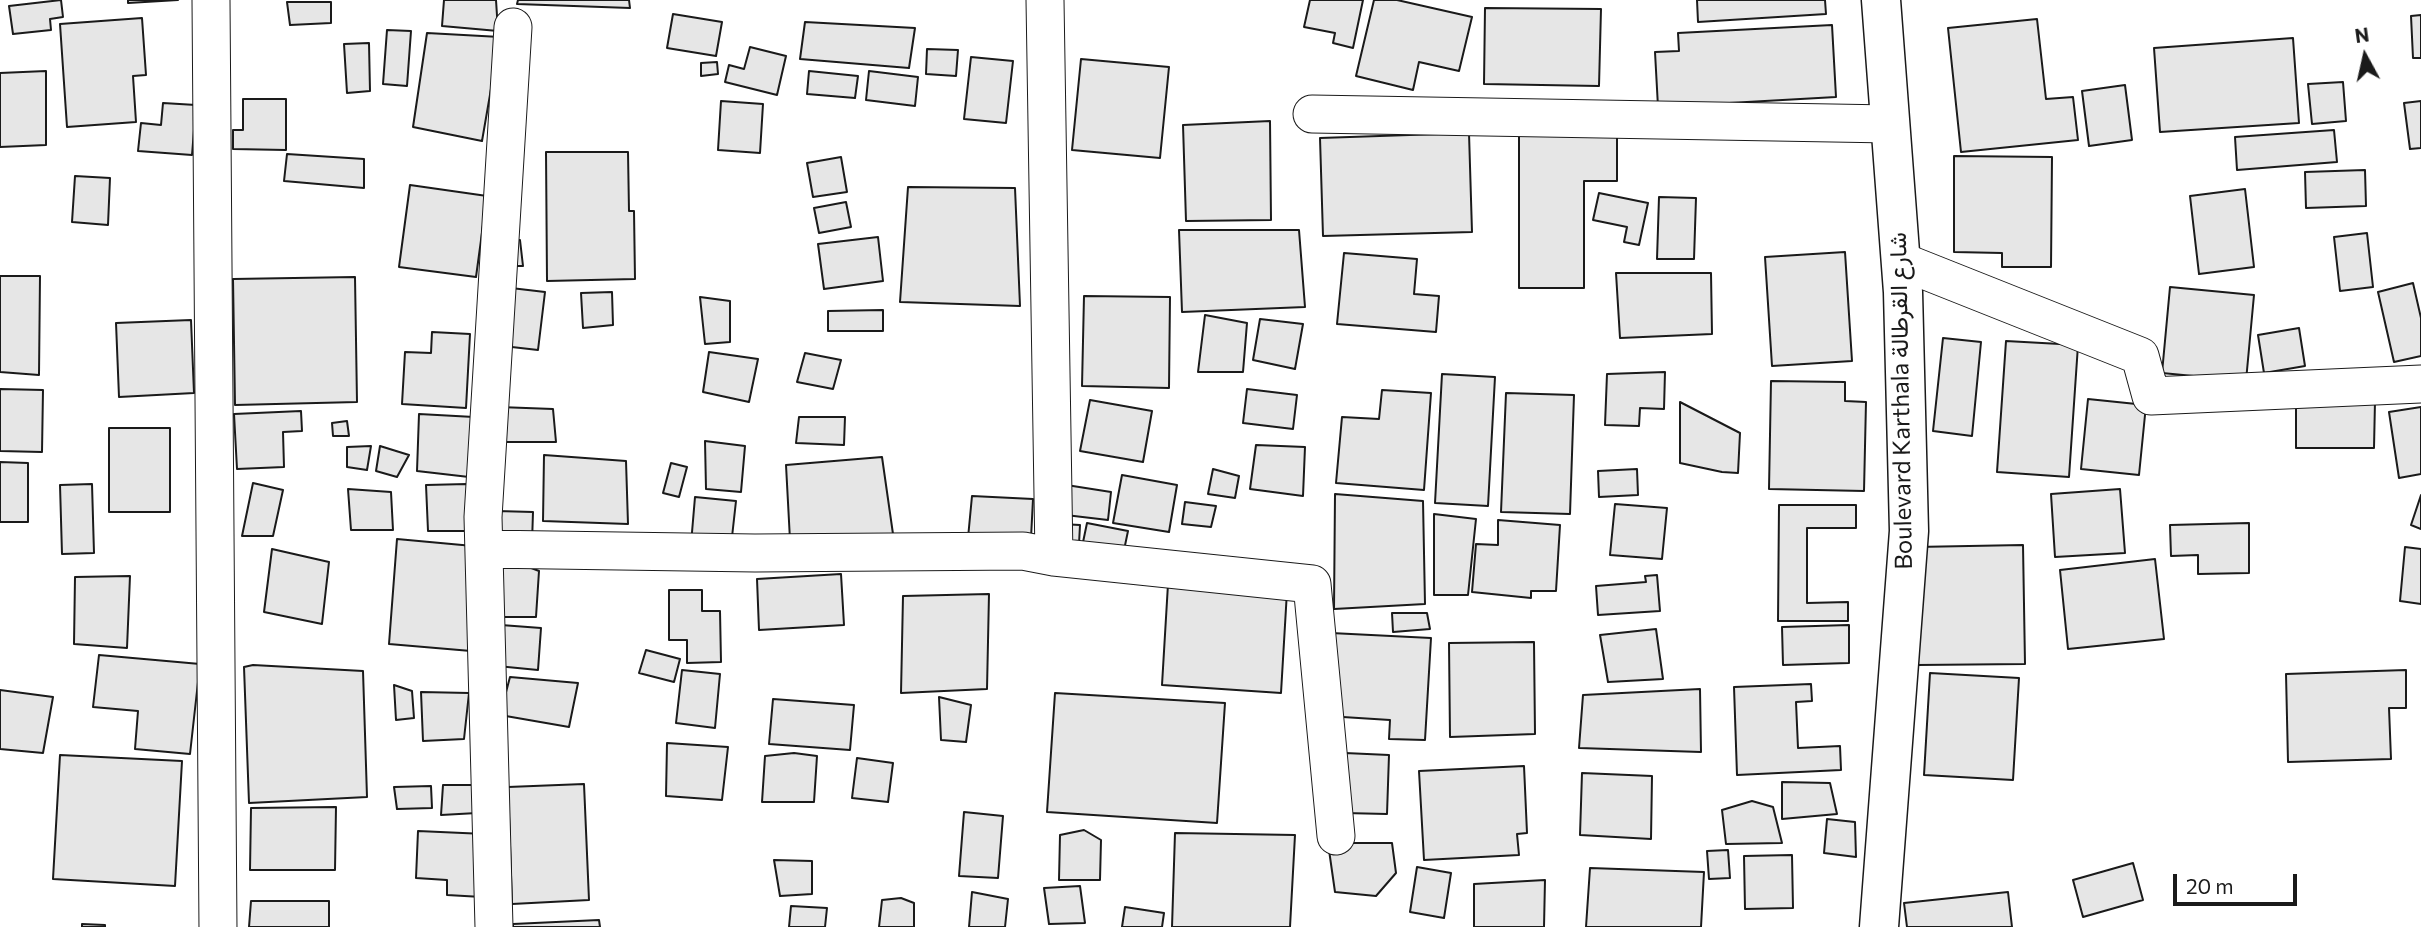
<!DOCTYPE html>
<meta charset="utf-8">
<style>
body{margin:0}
#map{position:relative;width:2421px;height:927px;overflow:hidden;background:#fff;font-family:Commissioner,sans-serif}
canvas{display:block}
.north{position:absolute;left:2330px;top:21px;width:70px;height:70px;-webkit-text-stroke:5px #fff;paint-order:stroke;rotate:352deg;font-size:19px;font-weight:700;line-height:28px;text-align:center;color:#1a1a1a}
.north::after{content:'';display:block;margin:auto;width:24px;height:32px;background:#1a1a1a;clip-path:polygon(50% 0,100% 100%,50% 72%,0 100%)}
.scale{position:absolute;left:2173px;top:874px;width:124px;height:32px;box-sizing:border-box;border:4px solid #1a1a1a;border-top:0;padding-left:9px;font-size:21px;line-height:24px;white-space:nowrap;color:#1a1a1a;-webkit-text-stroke:5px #fff;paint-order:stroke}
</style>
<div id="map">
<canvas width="2421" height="927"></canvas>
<div class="north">N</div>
<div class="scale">20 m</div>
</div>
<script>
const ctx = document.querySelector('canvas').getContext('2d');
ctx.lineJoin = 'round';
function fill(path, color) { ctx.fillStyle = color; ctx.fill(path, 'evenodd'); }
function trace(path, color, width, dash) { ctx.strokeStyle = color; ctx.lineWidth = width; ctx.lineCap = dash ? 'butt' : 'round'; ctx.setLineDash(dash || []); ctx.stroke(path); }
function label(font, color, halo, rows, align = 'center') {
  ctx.font = font + ' Commissioner,Vazirmatn,sans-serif'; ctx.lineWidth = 5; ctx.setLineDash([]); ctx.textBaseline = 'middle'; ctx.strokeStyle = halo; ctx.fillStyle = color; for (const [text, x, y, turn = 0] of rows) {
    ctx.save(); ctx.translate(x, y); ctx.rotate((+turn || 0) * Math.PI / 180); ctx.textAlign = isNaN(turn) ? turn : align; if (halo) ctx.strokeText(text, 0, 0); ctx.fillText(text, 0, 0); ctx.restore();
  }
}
const building = new Path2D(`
 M61,0L63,17L50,19L51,30L13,34L9,6Z
 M128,0H178L128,3Z
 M444,0H496L498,31L442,26Z
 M518,0H629L630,8L517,4Z
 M1310,0H1363L1353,48L1333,43L1335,33L1304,27Z
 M1374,0H1397L1472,17L1459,71L1419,62L1413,90L1356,76Z
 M1697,0H1825L1826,14L1698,22Z
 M287,2H331V23L290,25Z
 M1485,8L1601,9L1599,86L1484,84Z
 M673,14L722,22L716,56L667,48Z
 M2421,15V58H2413L2411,16Z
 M142,18L146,75L133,76L136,122L67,127L60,24Z
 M2037,19L2046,99L2073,97L2078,140L1961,152L1948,28Z
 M805,22L915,28L909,68L800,59Z
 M1832,25L1836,97L1658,107L1655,52L1679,51L1678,33Z
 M387,30L411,31L407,86L383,84Z
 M427,33L500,37L482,141L413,127Z
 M2293,38L2299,123L2160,132L2154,48Z
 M369,43L370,91L347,93L344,44Z
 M750,47L786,56L777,95L725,82L729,65L744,69Z
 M927,49L958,50L956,76L926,74Z
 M971,57L1013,61L1006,123L964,119Z
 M1081,59L1169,67L1160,158L1072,150Z
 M717,62L718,74L701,76V63Z
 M46,71V145L0,147V73Z
 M809,71L858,76L855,98L807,94Z
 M869,71L918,77L915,106L866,100Z
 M2343,82L2346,121L2312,124L2308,84Z
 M2125,85L2132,140L2089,146L2082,91Z
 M243,99H286V150L233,149V130H243Z
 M721,101L763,104L760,153L718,150Z
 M2421,101V148L2410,149L2404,103Z
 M163,103L196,105L192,155L138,151L141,123L161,125Z
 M1270,121L1271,220L1186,221L1183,125Z
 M2334,130L2337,162L2237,170L2235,137Z
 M1617,131V181H1584V288H1519V133Z
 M1469,133L1472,232L1323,236L1320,138Z
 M546,152H628L629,211H634L635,279L547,281Z
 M287,154L364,159V188L284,181Z
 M1954,156L2052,157L2051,267H2002V253L1954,252Z
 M841,157L847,192L813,197L807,163Z
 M2365,170L2366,206L2306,208L2305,172Z
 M75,176L110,178L108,225L72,222Z
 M410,185L487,196L476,277L399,267Z
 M908,187L1015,188L1020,306L900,302Z
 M2245,189L2254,267L2199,274L2190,196Z
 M1599,193L1648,203L1639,245L1624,242L1627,227L1593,220Z
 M1659,197L1696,198L1694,259H1657Z
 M846,202L851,227L819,233L814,208Z
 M1179,230H1299L1305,307L1182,312Z
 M2367,233L2373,287L2340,291L2334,237Z
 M878,237L883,281L824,289L818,244Z
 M511,240H520L523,266H514Z
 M1845,252L1852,361L1772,366L1765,257Z
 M1344,253L1417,259L1414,294L1439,296L1436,332L1337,324Z
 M1616,273H1711L1712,334L1620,338Z
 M0,276H40L39,375L0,372Z
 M355,277L357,402L235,405L233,279Z
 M2413,283L2421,318V356L2394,362L2378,292Z
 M2170,287L2254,295L2246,381L2162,373Z
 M511,288L545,292L538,350L503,346Z
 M612,292L613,325L583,328L581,293Z
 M1084,296L1170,297L1169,388L1082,386Z
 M700,297L730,301V342L705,344Z
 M883,310V331H828V311Z
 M1205,315L1247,323L1243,372H1198Z
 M1260,319L1303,324L1295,369L1253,360Z
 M191,320L194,393L119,397L116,323Z
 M2299,328L2305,366L2264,373L2258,335Z
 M432,332L470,334L466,408L402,404L405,352L431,353Z
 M1943,338L1981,342L1972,436L1933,431Z
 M2006,341L2078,345L2069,477L1997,472Z
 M709,352L758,359L749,402L703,392Z
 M805,353L841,360L833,389L797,382Z
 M1665,372L1664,409L1640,408L1639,426L1605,425L1607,374Z
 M1442,374L1495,377L1488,506L1435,503Z
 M1771,381L1845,382V401L1866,402L1864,491L1769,489Z
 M0,389L43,390L42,452L0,451Z
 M1247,389L1297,395L1293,429L1243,423Z
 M1382,390L1431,393L1424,490L1336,483L1342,417L1379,419Z
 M1506,393L1574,395L1570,514L1501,512Z
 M2088,399L2146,405L2139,475L2081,469Z
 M1090,400L1152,411L1143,462L1080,451Z
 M2296,400L2375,401L2374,448H2296Z
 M1680,402L1740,433L1738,473L1722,472L1680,463Z
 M499,407L553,409L556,442H499Z
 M2421,407V474L2399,478L2389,412Z
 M301,411L302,431L283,432L284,467L237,469L234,414Z
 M419,414L474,417L469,477L417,471Z
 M799,417H845L844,445L796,443Z
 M347,421L349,436H333L332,423Z
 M109,428H170V512H109Z
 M705,441L745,446L741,492L706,489Z
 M1256,445L1305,447L1303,496L1250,489Z
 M371,446L367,470L347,467V447Z
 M380,446L409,455L397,477L376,471Z
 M544,455L626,461L628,524L543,521Z
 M882,457L893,534L790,540L786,465Z
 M0,462L28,463V522H0Z
 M671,463L687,467L679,497L663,493Z
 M1213,469L1239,476L1235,498L1208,494Z
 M1637,469L1638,495L1599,497L1598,471Z
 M1122,475L1177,485L1169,532L1113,523Z
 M253,483L283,490L273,536H242Z
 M92,484L94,553L62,554L60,485Z
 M467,484V531H428L426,485Z
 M1060,484L1111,492L1108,520L1057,514Z
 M348,489L391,492L393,530H351Z
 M2120,489L2125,553L2055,557L2051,494Z
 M1335,494L1423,501L1425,604L1334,609Z
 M2421,495V529L2411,525Z
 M972,496L1033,499L1031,538H968Z
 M695,497L736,501L731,546L691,544Z
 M1185,502L1216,506L1211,527L1182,524Z
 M1615,504L1667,508L1662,559L1610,555Z
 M1779,505H1856V528H1807V603L1848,602V621H1778Z
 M497,511L533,512L532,543L496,542Z
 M1434,514L1476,519L1468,595H1434Z
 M1498,520L1560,525L1556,591H1531V598L1472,592L1476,544L1498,545Z
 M1087,523L1128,531L1123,555L1082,547Z
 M2249,523V573L2198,574V555L2171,556L2170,525Z
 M1061,524L1080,525L1079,544L1060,542Z
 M397,539L473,546L471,651L389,644Z
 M2023,545L2025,664L1917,665L1915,547Z
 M2405,547L2421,549V604L2400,601Z
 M272,549L329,562L322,624L264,612Z
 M2155,559L2164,639L2068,649L2060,570Z
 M521,564L539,571L536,617H495L498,566Z
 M841,574L844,625L759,630L757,579Z
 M1657,575L1660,611L1598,615L1596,586L1646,582L1645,576Z
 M130,576L127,648L74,644L75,577Z
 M1168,584L1287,591L1281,693L1162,685Z
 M669,590H702V611H720L721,662L687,663V640H669Z
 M989,594L987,689L901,693L903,596Z
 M1392,613H1427L1430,629L1393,632Z
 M501,625L541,628L538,670L497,666Z
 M1849,625V663L1783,665L1782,627Z
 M1656,629L1663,679L1608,682L1600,635Z
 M1331,633L1431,638L1425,740L1389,739L1390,720L1327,716Z
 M1534,642L1535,734L1450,737L1449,643Z
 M646,650L680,659L674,682L639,673Z
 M99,655L200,664L190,754L135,749L138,711L93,707Z
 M253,665L363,671L367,797L249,803L244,667Z
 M682,670L720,674L715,728L676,723Z
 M2406,670V708H2389L2391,759L2288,762L2286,674Z
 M1930,673L2019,678L2013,780L1924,775Z
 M510,677L578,683L569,727L500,715Z
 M1811,684L1812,701L1796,702L1798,748L1840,746L1841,770L1737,775L1734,687Z
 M394,685L412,691L414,718L396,720Z
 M1700,689L1701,752L1579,748L1583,695Z
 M0,690L53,697L43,753L0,749Z
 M421,692L469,693L464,739L423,741Z
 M1055,693L1225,703L1217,823L1047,812Z
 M939,697L971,705L966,742L941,740Z
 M773,699L854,705L850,750L769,744Z
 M667,743L728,747L722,800L666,796Z
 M794,753L817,756L814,802H762L765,756Z
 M1345,753L1389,755L1387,814L1344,813Z
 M60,755L182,761L175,886L53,879Z
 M857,758L893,763L888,802L852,798Z
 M1524,766L1527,833L1517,834L1519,855L1424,860L1419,771Z
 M1582,773L1652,776L1651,839L1580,835Z
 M1782,782L1830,783L1837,814L1782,819Z
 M584,784L589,900L512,904L508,787Z
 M443,785H477V813L441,815Z
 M431,786L432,808L397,809L394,787Z
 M1752,801L1773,807L1782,843L1726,844L1722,810Z
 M336,807L335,870H250L251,808Z
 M964,812L1003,816L998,878L959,876Z
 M1827,819L1855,822L1856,857L1824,853Z
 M1084,830L1101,840L1100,880H1059L1060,835Z
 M418,831L485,834L482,897L447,895V880L416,878Z
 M1175,833L1295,835L1290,927H1172Z
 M1328,843H1392L1396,873L1376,896L1335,892Z
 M1728,850L1730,878L1709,879L1707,851Z
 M1792,855L1793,908L1745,909L1744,856Z
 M774,860L812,861V894L780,896Z
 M2133,863L2143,900L2083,917L2073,880Z
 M1417,867L1451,873L1444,918L1410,912Z
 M1590,868L1704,872L1701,927H1586Z
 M1545,880L1544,927H1474V884Z
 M1080,886L1085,923L1049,924L1044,888Z
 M972,892L1008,899L1005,927H969Z
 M2008,892L2012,927H1907L1904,903Z
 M901,898L914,903V927H879L882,900Z
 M251,901H329V927H249Z
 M791,906L827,908L825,927H789Z
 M1125,907L1164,913L1162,927H1122Z
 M599,920L600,927H513V924Z
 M82,924L105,925V927H82Z`);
const street = new Path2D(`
 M211,0L218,927
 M1045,0L1054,557
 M1312,114L1890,124
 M1901,261L2140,356L2151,396L2421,384
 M484,549L755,553L1023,551L1054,557L1312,584L1336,836
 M494,927L483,517L513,27`);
const primary = new Path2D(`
 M1879,927L1909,531L1903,292L1881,0`);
const streetNames = [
 ["Boulevard Karthala شارع القرطالة",1901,401,-91]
];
fill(building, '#e6e6e6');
trace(building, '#1a1a1a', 2);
trace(street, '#1a1a1a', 39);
trace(primary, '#1a1a1a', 41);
trace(street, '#fff', 37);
trace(primary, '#fff', 38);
label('24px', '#1a1a1a', '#fff', streetNames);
</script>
